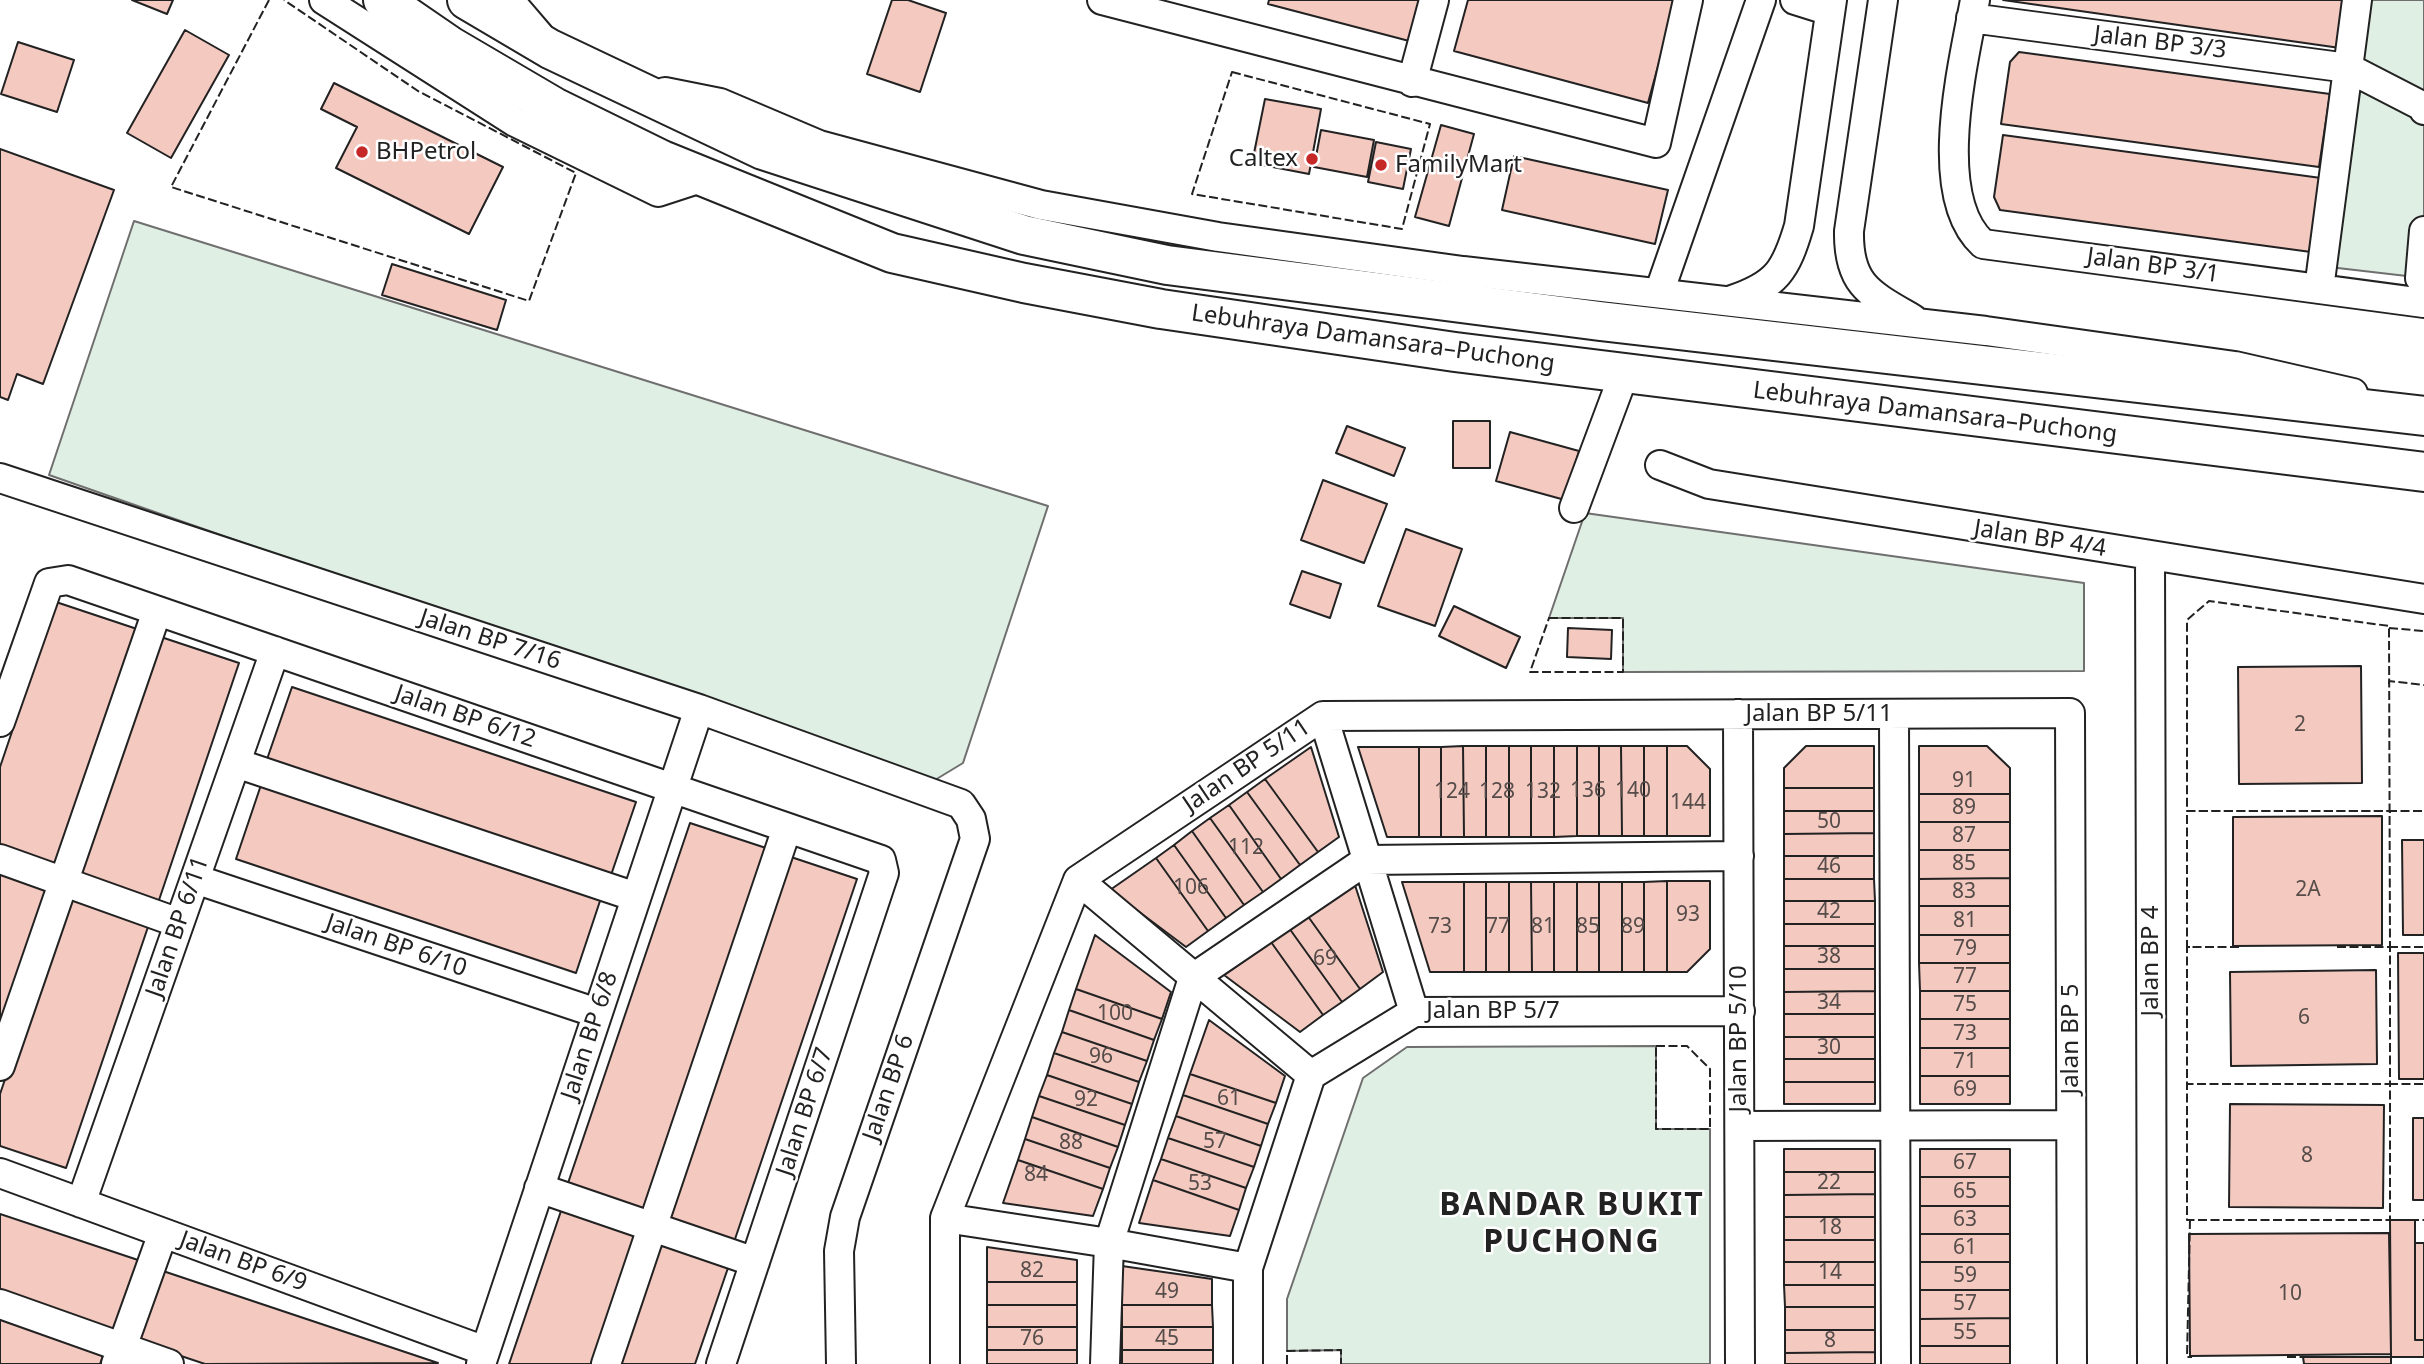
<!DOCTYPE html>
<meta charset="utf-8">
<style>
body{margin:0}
canvas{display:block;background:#fff}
</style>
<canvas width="2424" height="1364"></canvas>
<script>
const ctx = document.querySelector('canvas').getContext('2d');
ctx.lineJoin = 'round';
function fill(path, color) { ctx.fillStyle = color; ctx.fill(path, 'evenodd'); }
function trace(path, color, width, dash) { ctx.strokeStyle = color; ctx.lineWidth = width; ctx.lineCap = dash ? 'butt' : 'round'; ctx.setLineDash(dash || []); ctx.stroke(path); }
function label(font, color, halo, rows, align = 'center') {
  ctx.font = font + ' "Noto Sans",sans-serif'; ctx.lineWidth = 5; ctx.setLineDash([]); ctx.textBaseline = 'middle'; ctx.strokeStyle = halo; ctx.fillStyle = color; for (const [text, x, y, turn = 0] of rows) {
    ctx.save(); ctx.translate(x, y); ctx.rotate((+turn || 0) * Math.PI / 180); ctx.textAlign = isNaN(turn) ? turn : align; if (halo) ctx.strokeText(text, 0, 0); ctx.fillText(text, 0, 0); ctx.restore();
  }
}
const green = new Path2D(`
 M2365,0H2424V278L2329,267Z
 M134,221L1048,506L963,763L930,783L49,475Z
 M1585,513L2084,583V671L1623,672V618H1549Z
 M1656,1046V1129H1710V1364H1341V1350L1287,1351V1299L1363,1078L1407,1047Z`);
const building = new Path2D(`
 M132,0H173L167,14Z
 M892,0H908L946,13L920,92L867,74Z
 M1269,0H1424L1413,42L1268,4Z
 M1468,0H1676L1648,103L1454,51Z
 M2003,0H2346L2340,48Z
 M185,30L229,55L171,158L127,133Z
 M18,42L74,60L57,112L1,94Z
 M2019,52L2330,94L2319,167L2001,124L2010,62Z
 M334,83L503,167L469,234L336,168L357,127L321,109Z
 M1265,99L1321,109L1309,174L1252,163Z
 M1441,125L1474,134L1449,226L1415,217Z
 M1321,130L1374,140L1367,177L1314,167Z
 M2003,135L2321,178L2311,252L2000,210L1994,197Z
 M1376,142L1411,149L1403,189L1368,182Z
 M0,149L114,190L43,384L17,374L8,400L0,397Z
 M1514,156L1668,190L1655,244L1502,210Z
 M392,264L506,300L497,330L382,295Z
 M1453,421H1490V468H1453Z
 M1347,426L1405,448L1394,476L1336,453Z
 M1510,432L1579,451L1565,500L1496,481Z
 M1323,480L1387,504L1364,563L1301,540Z
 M1406,529L1462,549L1435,626L1378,606Z
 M1302,571L1341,584L1330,618L1290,604Z
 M56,602L143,631L61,874L0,853V767Z
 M1454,606L1520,637L1506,668L1439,636Z
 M1568,628L1612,630L1611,659L1567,657Z
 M155,635L239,663L157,906L72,877Z
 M2361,666L2362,783L2239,784L2238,667Z
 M292,687L636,802L609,881L265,765Z
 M1463,746H1486V837H1464Z
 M1463,746L1464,837H1441V747Z
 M1486,746H1509V837H1486Z
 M1509,746H1531V837H1509Z
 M1531,746H1554V837H1531Z
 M1554,746H1577V836L1554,837Z
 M1577,746H1599V836H1577Z
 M1599,746H1621L1622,836H1599Z
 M1621,746H1644V836H1622Z
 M1644,746H1667V836H1644Z
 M1667,746H1687L1710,769V836H1667Z
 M1806,746H1874V788H1784V768Z
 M1919,746H1987L2010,768V794H1919Z
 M1311,747L1339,837L1318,852L1265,779Z
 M1358,747H1419V837H1387Z
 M1419,747H1441V837H1419Z
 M1265,779L1318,852L1300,865L1247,792Z
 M262,782L602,895L576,973L236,859Z
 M1784,788H1874V811H1784Z
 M1247,792L1300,865L1281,879L1229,805Z
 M1919,794H2010V822H1919Z
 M1229,805L1281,879L1263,892L1210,818Z
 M1784,811H1874V833L1784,834Z
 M2382,816V945L2233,946V817Z
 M1210,818L1263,892L1244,905L1192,831Z
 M1919,822H2010V850H1919Z
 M690,823L769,849L645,1215L566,1189Z
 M1192,831L1244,905L1226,918L1174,845Z
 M1874,833V856H1784V834Z
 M2402,840H2424V935H2403Z
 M1174,845L1226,918L1208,931L1156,858Z
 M1919,850H2010V878L1919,879Z
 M785,855L857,879L733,1245L660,1221Z
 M1784,856H1874V879H1784Z
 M1156,858L1208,931L1186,947L1110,890Z
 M0,874L52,891L0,1045Z
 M2010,878V906H1919V879Z
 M1784,879H1874L1875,901H1784Z
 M1667,881H1710V949L1687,972H1667Z
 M1667,881V972H1644V882Z
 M1354,882L1383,972L1360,989L1307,915Z
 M1402,882H1464V972H1430Z
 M1464,882H1486V972H1464Z
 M1486,882H1509V972H1486Z
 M1509,882H1531L1532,972H1509Z
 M1531,882H1554V972H1532Z
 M1554,882H1577V972H1554Z
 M1577,882H1599V972H1577Z
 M1599,882H1622V972H1599Z
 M1622,882H1644V972H1622Z
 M67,897L149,924L66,1168L0,1146V1094Z
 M1784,901H1875V924H1784Z
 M1919,906H2010V935H1919Z
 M1307,915L1360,989L1342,1002L1289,928Z
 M1784,924H1875V946H1784Z
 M1289,928L1342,1002L1323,1015L1271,942Z
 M1095,935L1171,992L1162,1019L1076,989Z
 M1919,935H2010V963H1919Z
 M1271,942L1323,1015L1300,1032L1224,975Z
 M1784,946H1875V969H1784Z
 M2398,953H2424V1079H2399Z
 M1919,963H2010V991H1920Z
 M1784,969H1875V991L1784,992Z
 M2376,970L2377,1064L2231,1066L2230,972Z
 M1076,989L1162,1019L1154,1040L1069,1010Z
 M1875,991V1014H1784V992Z
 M1920,991H2010V1019H1920Z
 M1069,1010L1154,1040L1147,1061L1062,1032Z
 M1784,1014H1875V1037H1784Z
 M1920,1019H2010V1048H1920Z
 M1209,1020L1285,1076L1276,1103L1190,1074Z
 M1062,1032L1147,1061L1139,1082L1054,1053Z
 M1784,1037H1875V1059H1784Z
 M1920,1048H2010V1076H1920Z
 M1054,1053L1139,1082L1132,1104L1047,1075Z
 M1784,1059H1875V1082H1784Z
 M1190,1074L1276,1103L1268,1124L1183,1095Z
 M1047,1075L1132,1104L1125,1125L1039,1096Z
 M1920,1076H2010V1104H1920Z
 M1784,1082H1875V1104H1784Z
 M1183,1095L1268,1124L1261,1146L1176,1116Z
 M1039,1096L1125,1125L1118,1147L1032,1117Z
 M2230,1104L2384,1105L2383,1208L2229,1207Z
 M1176,1116L1261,1146L1254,1167L1168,1138Z
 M1032,1117L1118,1147L1110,1168L1025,1139Z
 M2413,1118H2424V1200H2413Z
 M1168,1138L1254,1167L1246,1188L1161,1159Z
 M1025,1139L1110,1168L1103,1189L1018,1160Z
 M1784,1149H1875V1172H1784Z
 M1920,1149H2010V1177H1920Z
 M1161,1159L1246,1188L1239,1210L1153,1180Z
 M1018,1160L1103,1189L1093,1216L1003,1203Z
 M1784,1172H1875V1194L1784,1195Z
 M1920,1177H2010V1206H1920Z
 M1153,1180L1239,1210L1230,1236L1139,1223Z
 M1875,1194V1217H1784V1195Z
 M1920,1206H2010V1234H1920Z
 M562,1208L639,1234L595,1364H509Z
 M0,1214L138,1260L113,1332L0,1294Z
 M1784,1217H1875V1240H1784Z
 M2390,1220H2415V1340H2424V1357H2391Z
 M2389,1233L2391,1354L2190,1356L2189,1234Z
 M1920,1234H2010V1262H1920Z
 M652,1239L729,1265L695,1364H609Z
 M1784,1240H1875V1262H1784Z
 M2415,1243H2424V1340H2415Z
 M987,1247L1077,1260V1282H987Z
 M1784,1262H1875V1285H1784Z
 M1920,1262H2010V1290H1920Z
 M1122,1266L1212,1279V1305H1122Z
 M157,1269L438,1363L205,1364L133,1340Z
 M987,1282H1077V1305H987Z
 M1784,1285H1875V1307H1785Z
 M1920,1290H2010V1318L1920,1319Z
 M987,1305H1077V1327H987Z
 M1122,1305H1212L1213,1327H1122Z
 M1785,1307H1875V1330H1785Z
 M0,1316L105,1351L100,1364H0Z
 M2010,1318V1346H1920V1319Z
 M987,1327H1077V1350H987Z
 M1122,1327H1213V1350H1122Z
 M1785,1330H1875V1352L1785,1353Z
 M1920,1346H2010V1364H1920Z
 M987,1350H1077V1364H987Z
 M1122,1350H1213V1364H1122Z
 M1875,1352V1364H1785V1353Z
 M2303,1357H2391V1364H2304Z`);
const minor = new Path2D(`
 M324,0L515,122L658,192L704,177
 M509,0L539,35
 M1102,0L1656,143L1688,0
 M1795,0L1830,11
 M1883,0L1849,231C1848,285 1870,294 1913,319
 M1975,0C1963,65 1930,196 1983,244L2424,303
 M1971,18L2348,68
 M2356,72L2422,106L2424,110
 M1412,82L1434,0
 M665,92L720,103L819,145L1041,205L1218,237L1463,271L1986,331L2235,366L2353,393
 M2420,278L2424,231
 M2319,289L2357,0
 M1659,293L1761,0
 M1732,300C1777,285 1786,270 1799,226L1832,0
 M1660,465L1709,484L2424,599
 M0,478L699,709L961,804L971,819L975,839L845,1217L839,1251L841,1364
 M1574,508L1624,374
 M2150,557L2152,1364
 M1738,714L1740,1364
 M1894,714L1896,1364
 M1323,716L1414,1012
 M0,722L49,583L68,580L881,860L884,873L721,1364
 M236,763L636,897
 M0,859L179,923
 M195,879L597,1013
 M1078,880L1311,1075
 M0,1066L157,611
 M1740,1126L2071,1125
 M0,1173L485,1351
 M539,1188L755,1262
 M81,1203L275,651
 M945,1218L1109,1243L1248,1268
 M0,1304L169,1364
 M116,1364L163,1233
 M481,1364L699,709
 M606,1364L787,828
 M945,1364V1218L1078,880L1323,716L2070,713L2072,1364
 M1105,1364L1109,1243L1193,978L1367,860L1739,856
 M1248,1364V1268L1311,1075L1414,1012L1740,1011`);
const highway = new Path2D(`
 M383,0L450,46L554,107L662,160L892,253L1024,283L1161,309L1455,352L2424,472
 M467,0L550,49L763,150L1024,235L1167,265L1600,321L2424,416`);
const fence = new Path2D(`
 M269,0L171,187L529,301L576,173L418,91L284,0
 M1232,72L1430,124L1402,229L1192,194Z
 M1549,618H1623V672H1530Z
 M2389,628L2424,631
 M2389,684V681L2424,685
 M2390,813V811H2424
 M2190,947H2187V1084H2390V946
 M2239,947H2187V811H2390
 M2337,947H2390L2389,626L2209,601L2187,620V811H2390
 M2389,947H2424
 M1656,1046H1687L1710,1069V1129H1656Z
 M2190,1084H2187V1220H2390V1083
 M2389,1084H2424
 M2190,1220L2187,1357H2192
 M2410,1220H2424
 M2287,1357H2308
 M1287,1364V1351L1341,1350V1364`);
const markers = [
 [362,152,7,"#c62828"],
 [1312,159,7,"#c62828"],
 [1381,165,7,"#c62828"]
];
const numberNames = [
 ["2",2300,725],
 ["91",1964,781],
 ["136",1588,791],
 ["140",1633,791],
 ["124",1452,792],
 ["128",1497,792],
 ["132",1543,792],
 ["144",1688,803],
 ["89",1964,808],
 ["50",1829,822],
 ["87",1964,836],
 ["112",1246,848],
 ["85",1964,864],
 ["46",1829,867],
 ["106",1191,888],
 ["2A",2308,890],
 ["83",1964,892],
 ["42",1829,912],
 ["93",1688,915],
 ["81",1965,921],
 ["73",1440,927],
 ["77",1498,927],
 ["81",1543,927],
 ["85",1588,927],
 ["89",1633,927],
 ["79",1965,949],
 ["38",1829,957],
 ["69",1325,959],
 ["77",1965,977],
 ["34",1829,1003],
 ["75",1965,1005],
 ["100",1115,1014],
 ["6",2304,1018],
 ["73",1965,1034],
 ["30",1829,1048],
 ["96",1101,1057],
 ["71",1965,1062],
 ["69",1965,1090],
 ["61",1229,1099],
 ["92",1086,1100],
 ["57",1215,1142],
 ["88",1071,1143],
 ["8",2307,1156],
 ["67",1965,1163],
 ["84",1036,1175],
 ["22",1829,1183],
 ["53",1200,1184],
 ["65",1965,1192],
 ["63",1965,1220],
 ["18",1830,1228],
 ["61",1965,1248],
 ["82",1032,1271],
 ["14",1830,1273],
 ["59",1965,1276],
 ["49",1167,1292],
 ["10",2290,1294],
 ["57",1965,1304],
 ["55",1965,1333],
 ["76",1032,1339],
 ["45",1167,1339],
 ["8",1830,1341]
];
const streetNames = [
 ["Jalan BP 3/3",2160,43,7],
 ["Jalan BP 3/1",2153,266,8],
 ["Lebuhraya Damansara–Puchong",1373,339,8],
 ["Lebuhraya Damansara–Puchong",1935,413,7],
 ["Jalan BP 4/4",2040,539,9],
 ["Jalan BP 7/16",490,640,18],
 ["Jalan BP 5/11",1819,714],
 ["Jalan BP 6/12",465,717,19],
 ["Jalan BP 5/11",1247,766,-34],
 ["Jalan BP 6/11",178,927,-71],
 ["Jalan BP 6/10",396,946,19],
 ["Jalan BP 4",2151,961,-90],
 ["Jalan BP 5/7",1493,1011],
 ["Jalan BP 6/8",590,1036,-72],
 ["Jalan BP 5/10",1739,1039,-90],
 ["Jalan BP 5",2071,1039,-90],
 ["Jalan BP 6",889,1088,-71],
 ["Jalan BP 6/7",805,1112,-72],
 ["Jalan BP 6/9",243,1262,20]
];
const poiNames = [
 ["BHPetrol",376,152],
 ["Caltex",1298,159,"right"],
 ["FamilyMart",1395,165]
];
const districtNames = [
 ["BANDAR BUKIT",1572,1206],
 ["PUCHONG",1572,1243]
];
fill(green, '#e0efe3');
trace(green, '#6f6f6f', 2);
fill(building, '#f3c9c0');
trace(building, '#222', 2);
trace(minor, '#222', 32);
trace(highway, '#222', 42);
trace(minor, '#fff', 28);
trace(highway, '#fff', 38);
trace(fence, '#222', 2, [9, 3.5]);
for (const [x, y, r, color] of markers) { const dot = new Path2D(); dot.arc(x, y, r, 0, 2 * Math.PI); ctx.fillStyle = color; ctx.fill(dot); trace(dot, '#fff', 2.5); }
label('21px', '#564c4a', null, numberNames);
label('24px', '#222', '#fff', streetNames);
label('24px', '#222', '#fff', poiNames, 'left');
ctx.letterSpacing = '2px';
label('bold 32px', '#222', '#fff', districtNames);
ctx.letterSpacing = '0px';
</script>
